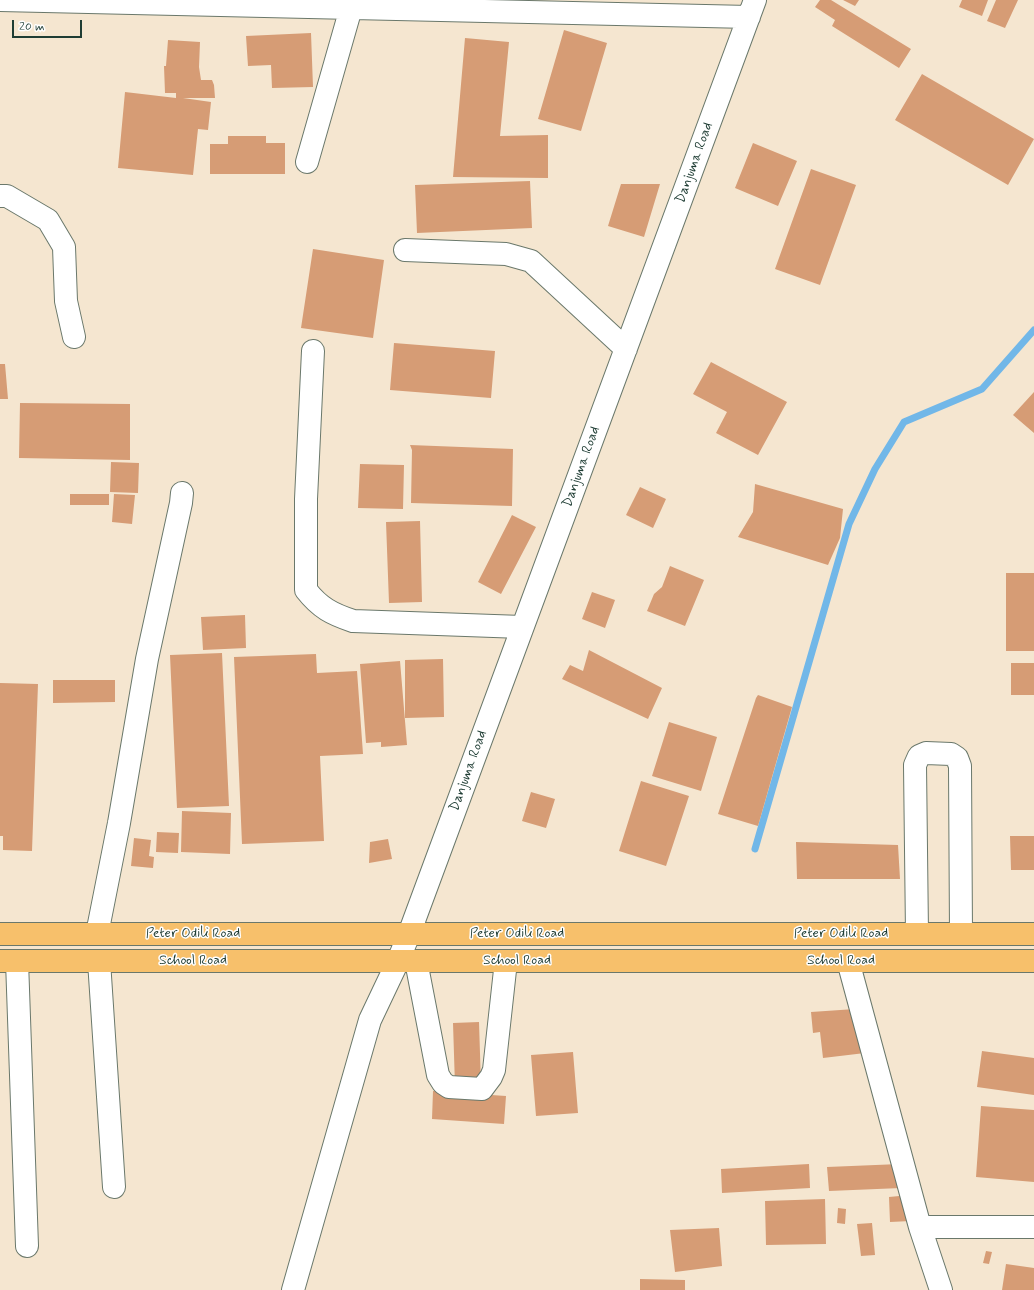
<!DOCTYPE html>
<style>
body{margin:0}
#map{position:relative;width:1034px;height:1290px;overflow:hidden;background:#f5e6d0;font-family:Mynerve,sans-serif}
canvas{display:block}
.scale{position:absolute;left:12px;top:20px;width:70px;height:18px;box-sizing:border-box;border:2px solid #1f3d34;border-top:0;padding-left:5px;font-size:12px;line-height:14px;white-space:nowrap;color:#1f3d34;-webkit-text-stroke:3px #fff;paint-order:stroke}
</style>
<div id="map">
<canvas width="1034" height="1290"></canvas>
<div class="scale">20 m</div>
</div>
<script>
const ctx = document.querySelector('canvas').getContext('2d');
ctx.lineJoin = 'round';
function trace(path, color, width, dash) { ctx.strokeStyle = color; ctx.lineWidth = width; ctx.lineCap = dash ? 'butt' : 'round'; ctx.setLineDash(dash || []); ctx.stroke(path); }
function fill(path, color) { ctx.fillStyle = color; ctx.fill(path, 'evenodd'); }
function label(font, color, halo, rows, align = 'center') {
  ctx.font = font + ' Mynerve,sans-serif'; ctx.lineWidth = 3; ctx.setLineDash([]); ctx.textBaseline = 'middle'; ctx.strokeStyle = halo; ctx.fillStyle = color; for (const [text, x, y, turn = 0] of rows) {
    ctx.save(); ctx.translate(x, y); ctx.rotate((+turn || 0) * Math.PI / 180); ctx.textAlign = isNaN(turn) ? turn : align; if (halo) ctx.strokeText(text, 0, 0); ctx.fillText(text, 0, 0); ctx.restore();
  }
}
const stream = new Path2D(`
 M755,849L849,524L875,469L904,422L982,389L1034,330`);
const building = new Path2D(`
 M820,0H831L911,49L899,68L832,26L835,20L815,7Z
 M843,0H859L855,6Z
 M962,0H988L982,16L959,7Z
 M996,0H1018L1005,28L987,21Z
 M564,30L607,43L581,131L538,119Z
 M311,33L313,87L272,88L271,65L248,66L246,36Z
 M465,38L509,42L500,136L548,135V178L453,177Z
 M168,40L200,42L199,67L201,80H212L214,85L215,98H183L211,102L208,130L198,129L193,175L118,168L125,92L176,98V93H165L164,66H166Z
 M922,74L1034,139L1008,185L895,120Z
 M228,136H266V143H285V174H210V144H228Z
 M753,143L797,161L778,206L735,188Z
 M811,169L856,185L820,285L775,269Z
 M530,181L532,228L417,233L415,185Z
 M621,184H660L644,237L608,226Z
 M313,249L384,260L373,338L301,328Z
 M394,343L495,351L491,398L390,390Z
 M711,362L787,402L758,455L716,433L727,412L693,394Z
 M0,364H5L8,399H0Z
 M1034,392V433L1013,415Z
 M20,403L130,404V460L19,458Z
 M410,445L513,449L512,506L411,503L412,450Z
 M111,462L139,463L138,493L110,492Z
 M360,464L404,465L403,509L358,508Z
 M755,484L843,509L840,538L828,565L738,537L753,512Z
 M640,487L666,499L653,528L626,515Z
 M70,494H109V505H70Z
 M114,494L135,495L132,524L112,522Z
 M512,515L536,527L501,594L478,582Z
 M420,521L422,602L389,603L386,522Z
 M670,566L704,580L685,626L647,611L654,594L662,587Z
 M1006,573H1034V651H1006Z
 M592,592L615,600L605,628L582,619Z
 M245,615L246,648L203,650L201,617Z
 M589,650L662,688L648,719L562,679L570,665L583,671Z
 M222,653L229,806L177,808L170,655Z
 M316,654L317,673L357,671L363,754L320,756L324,841L242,844L234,657Z
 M443,659L444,717L405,718V660Z
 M400,661L407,745L381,747V742L366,743L360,664Z
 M1011,663H1034V695H1011Z
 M53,680H115V702L53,703Z
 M0,683L38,684L32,851L3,850V836H0Z
 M758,695L792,707L758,826L718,814L756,698Z
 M669,722L717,737L701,791L652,776Z
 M641,781L689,796L666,866L619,851Z
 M531,792L555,799L546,828L522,821Z
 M182,811L231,813L230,854L181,852Z
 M157,832L179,833L178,853L156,852Z
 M1010,836H1034V870H1011Z
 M134,838L151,840L149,856L154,857L153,868L131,866Z
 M388,839L392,859L369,863L370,842Z
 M796,842L898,845L900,879H797Z
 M855,1009L865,1053L823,1058L820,1032L813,1033L811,1012Z
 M479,1022L481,1085L455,1086L453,1023Z
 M982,1051L1034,1058V1095L977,1087Z
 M573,1052L578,1113L536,1116L531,1055Z
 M433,1091L506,1096L504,1124L432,1119Z
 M981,1106L1034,1110V1182L976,1177Z
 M809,1164L810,1188L722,1193L721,1169Z
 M900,1164L901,1188L829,1191L827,1167Z
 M910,1195L911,1221L890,1222L889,1197Z
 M825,1199L826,1244L766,1245L765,1201Z
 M838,1208L846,1209L845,1224L837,1223Z
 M872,1223L875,1255L861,1256L857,1224Z
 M719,1228L722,1266L675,1272L670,1230Z
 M986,1251L992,1252L989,1264L983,1263Z
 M1006,1264L1034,1268V1290H1002Z
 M640,1279L685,1280V1290H640Z`);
const minor = new Path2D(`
 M0,0L749,17
 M307,162L351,8
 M0,196H7L48,220L64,247L66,301L74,337
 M405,250L506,254L531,261L626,349
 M313,351L306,499V590C320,608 332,614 353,621L522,627
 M97,934L119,823L147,659L181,503L182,493
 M917,934L915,765L919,756L926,753L951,754L957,758L960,766L961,934
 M17,961L27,1246
 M99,961L114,1187
 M416,961L438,1075L443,1083L449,1087L482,1089L491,1077L494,1070L506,961
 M848,961L920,1227L941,1290
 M920,1227H1034
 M293,1290L370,1020L398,961L409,934L755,0`);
const major = new Path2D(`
 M0,934H1034
 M0,961H1034`);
const streetNames = [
 ["Danjuma Road",695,163,-70],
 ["Danjuma Road",582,467,-70],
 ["Danjuma Road",469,771,-70],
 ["Peter Odili Road",193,934],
 ["Peter Odili Road",517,934],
 ["Peter Odili Road",841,934],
 ["School Road",193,961],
 ["School Road",517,961],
 ["School Road",841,961]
];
trace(stream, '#71b7e8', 7);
fill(building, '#d69c75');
trace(minor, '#6a786b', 24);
trace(major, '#6a786b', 24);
trace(minor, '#fff', 22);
trace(major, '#f7c06b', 22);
label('14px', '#1f3d34', '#fff', streetNames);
</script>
